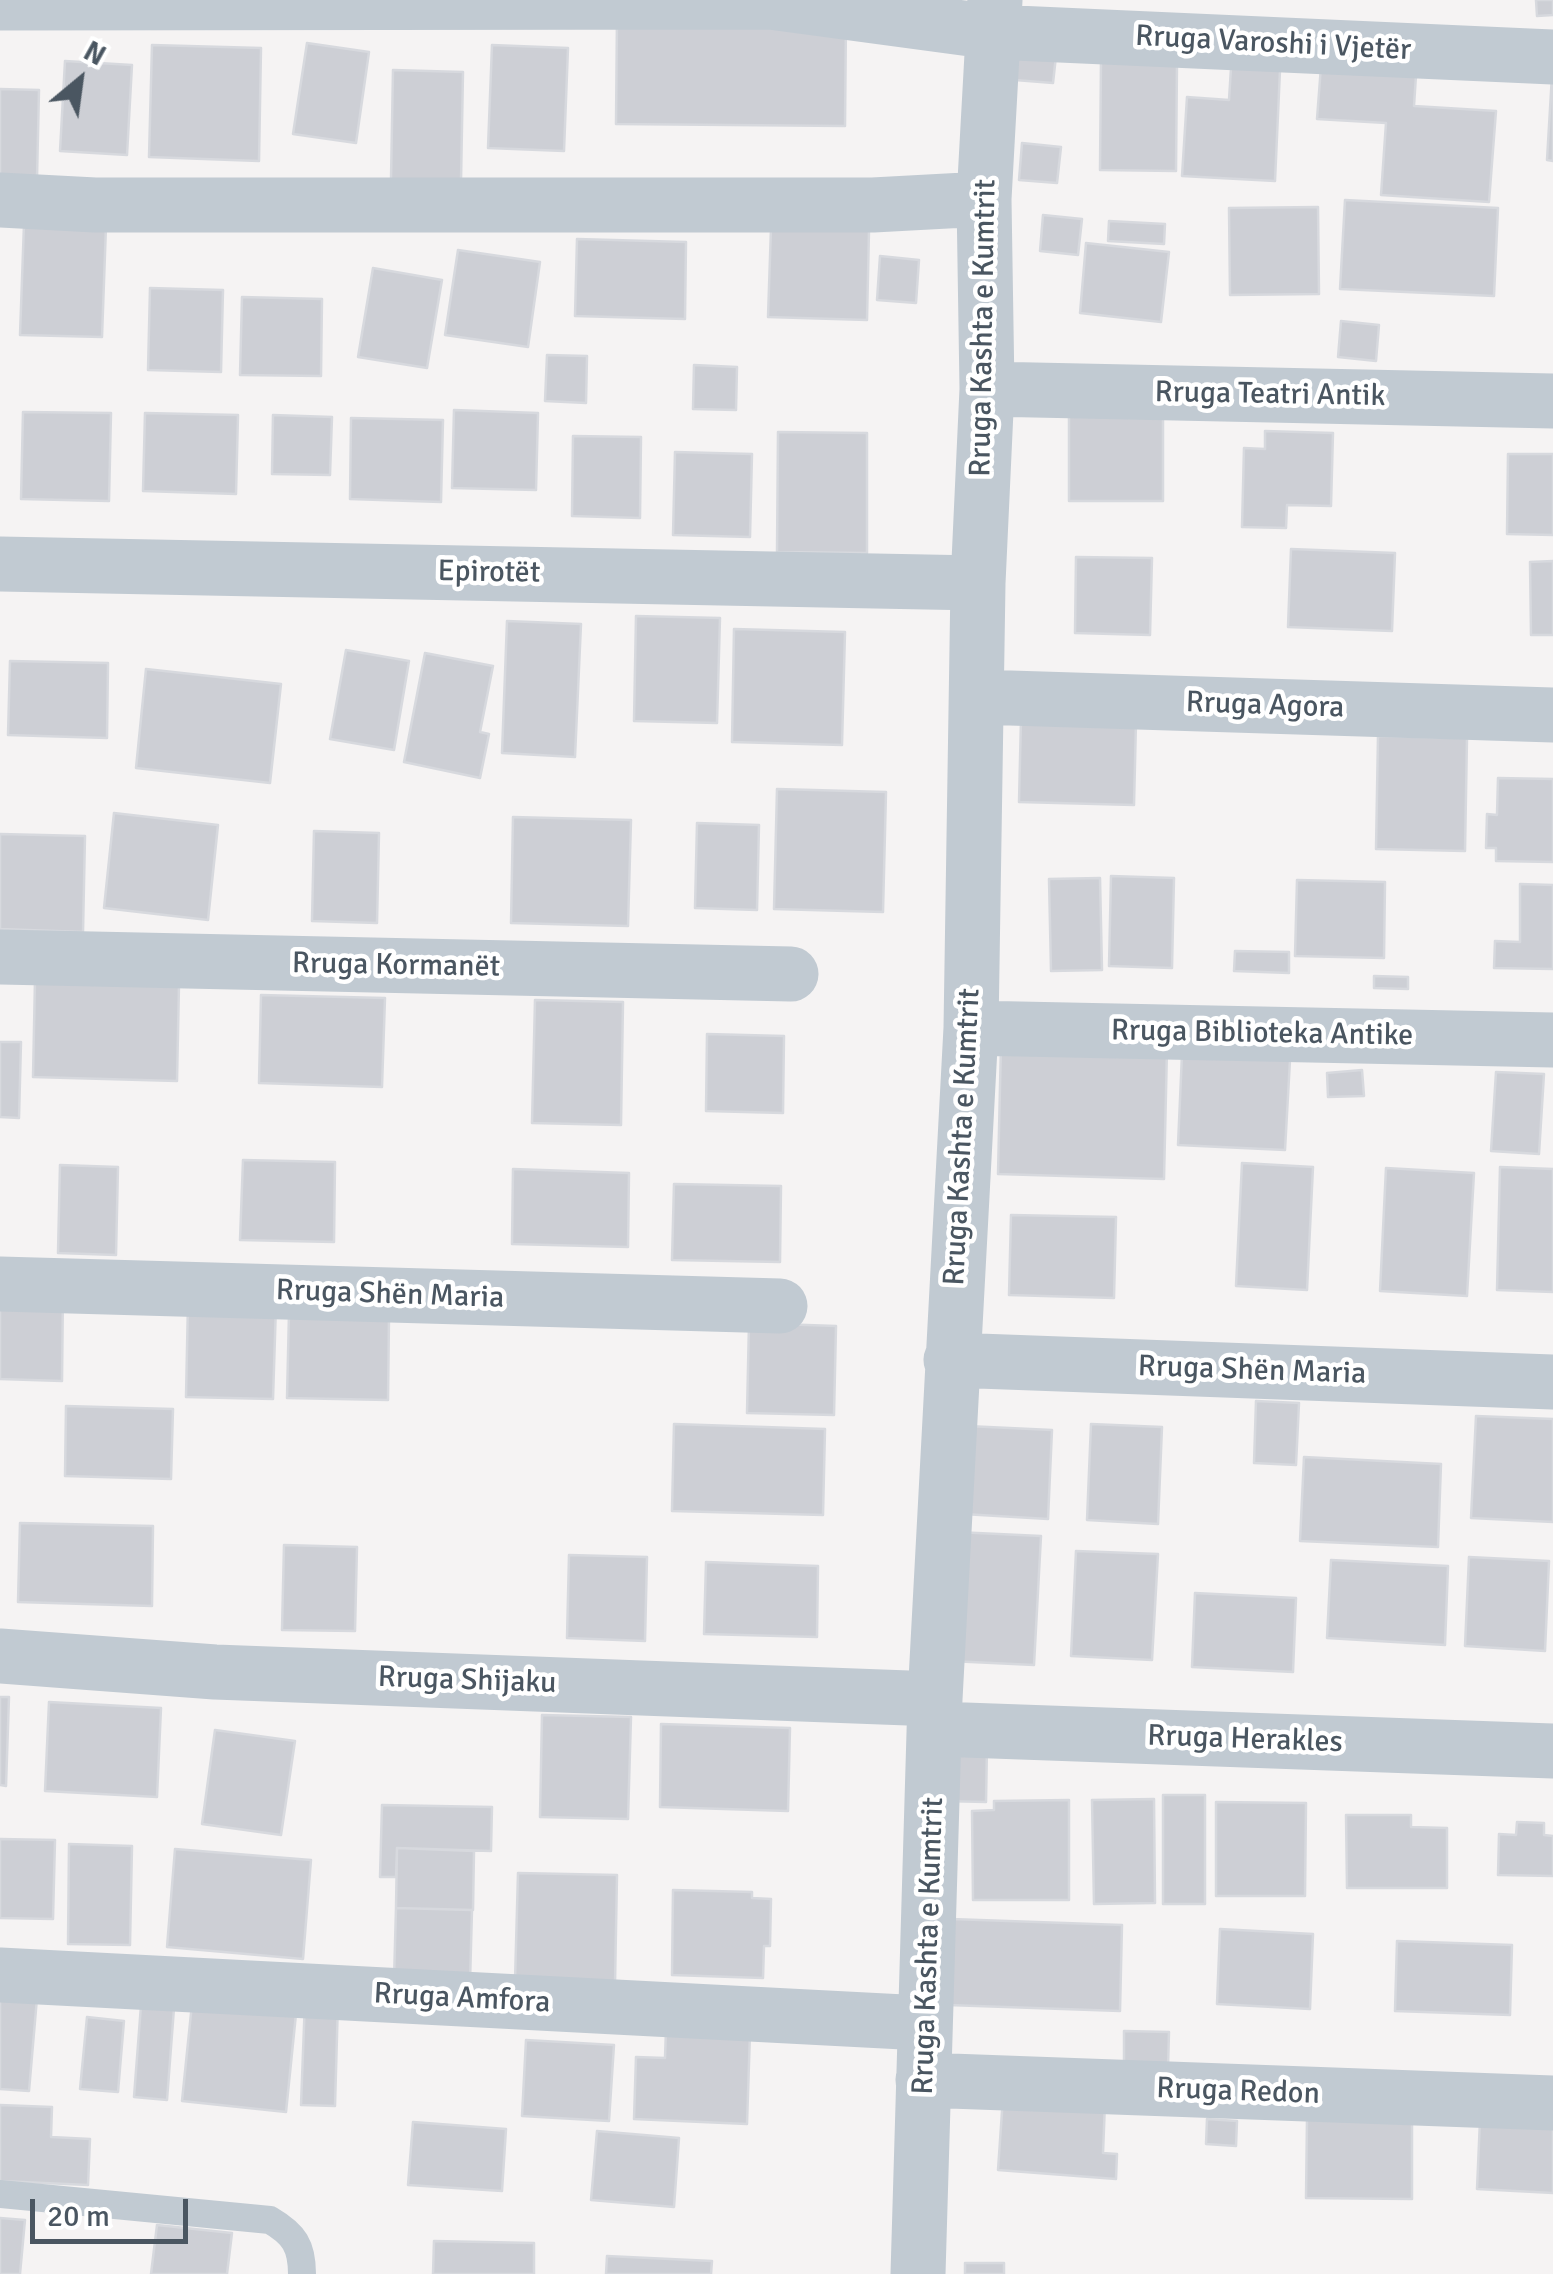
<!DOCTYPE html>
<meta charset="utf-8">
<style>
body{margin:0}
#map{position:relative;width:1553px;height:2274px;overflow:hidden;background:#f5f3f3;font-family:Signika,sans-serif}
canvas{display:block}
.north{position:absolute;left:30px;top:30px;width:100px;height:100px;-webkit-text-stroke:8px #fff;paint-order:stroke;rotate:29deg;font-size:28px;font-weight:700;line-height:40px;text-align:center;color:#4a5661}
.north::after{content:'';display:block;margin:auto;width:35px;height:45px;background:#4a5661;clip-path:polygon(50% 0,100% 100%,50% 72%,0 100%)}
.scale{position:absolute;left:30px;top:2199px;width:158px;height:45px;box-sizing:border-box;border:5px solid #4a5661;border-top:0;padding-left:12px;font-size:30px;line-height:35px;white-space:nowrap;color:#4a5661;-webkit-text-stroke:8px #fff;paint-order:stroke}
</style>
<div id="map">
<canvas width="1553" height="2274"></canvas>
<div class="north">N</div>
<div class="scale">20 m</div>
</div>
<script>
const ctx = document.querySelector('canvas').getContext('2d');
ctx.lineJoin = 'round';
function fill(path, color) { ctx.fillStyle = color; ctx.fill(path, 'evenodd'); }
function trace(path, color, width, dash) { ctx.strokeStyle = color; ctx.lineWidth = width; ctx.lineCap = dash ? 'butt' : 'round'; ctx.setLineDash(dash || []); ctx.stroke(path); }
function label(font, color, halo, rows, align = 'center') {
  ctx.font = font + ' Signika,sans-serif'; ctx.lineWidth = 9; ctx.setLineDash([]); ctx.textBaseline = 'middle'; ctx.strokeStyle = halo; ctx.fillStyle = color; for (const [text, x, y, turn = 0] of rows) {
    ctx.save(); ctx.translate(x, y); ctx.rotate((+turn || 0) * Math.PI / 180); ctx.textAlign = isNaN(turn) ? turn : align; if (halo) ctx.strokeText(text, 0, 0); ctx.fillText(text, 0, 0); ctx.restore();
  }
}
const building = new Path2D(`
 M1536,0H1553V15L1537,16Z
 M617,17L846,19L845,126L616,124Z
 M307,43L369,52L356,143L293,134Z
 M1018,43L1057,47L1053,83L1015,80Z
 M152,45L261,48L259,161L149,157Z
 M492,45L568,48L564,151L488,148Z
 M1322,53L1417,60L1414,106L1496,111L1489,202L1381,195L1386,123L1317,119Z
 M1101,60L1177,61L1176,171L1100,170Z
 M65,61L132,65L127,155L60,151Z
 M1231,68L1280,70L1275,181L1182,176L1187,97L1229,100Z
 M393,70L463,72L461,181L391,179Z
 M1552,75H1553V161L1547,160Z
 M0,89L39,90L37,178L0,177Z
 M1022,143L1061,147L1057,183L1019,180Z
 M1345,200L1498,208L1494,296L1340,289Z
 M1318,207L1319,294L1230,295L1229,208Z
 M1043,215L1082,219L1078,255L1040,251Z
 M1109,221L1165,224L1164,244L1108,241Z
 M24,224L106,226L102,337L20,335Z
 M771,228L869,230L867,320L768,317Z
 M577,239L686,242L685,319L575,316Z
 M1086,243L1169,252L1161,322L1080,313Z
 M458,250L540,262L528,347L445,335Z
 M880,256L919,260L916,303L877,300Z
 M373,268L442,280L427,368L358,357Z
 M150,288L223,290L221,372L148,370Z
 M242,297L322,299L321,376L240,375Z
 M1341,321L1379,325L1376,361L1338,357Z
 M547,355L587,356L586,403L545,401Z
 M694,365L737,367L736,410L693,409Z
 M454,410L538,413L536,490L452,488Z
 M23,412L111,413L109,501L21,499Z
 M145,413L238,415L236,494L143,491Z
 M1069,414H1163V501H1069Z
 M273,415L332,417L330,475L272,474Z
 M351,418L443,420L441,502L350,499Z
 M1265,431L1333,433L1331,506L1287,505L1286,528L1242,527L1244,448L1265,449Z
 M778,432L867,433V553L777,552Z
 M573,436L641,437L640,518L572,516Z
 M675,452L752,454L750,537L673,535Z
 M1508,454H1553V535L1507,534Z
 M1291,549L1395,553L1392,631L1288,627Z
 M1076,557L1152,558L1150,635L1075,633Z
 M1553,561V635H1531L1530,562Z
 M636,616L720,618L717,723L634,721Z
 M507,621L581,624L575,757L502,753Z
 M734,629L845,632L842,745L732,742Z
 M346,650L409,661L394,750L330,739Z
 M425,653L493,666L480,732L489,734L480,778L404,762Z
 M10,661L108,663L107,738L8,735Z
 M146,669L281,684L270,783L136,768Z
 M1021,719L1136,722L1134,805L1019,802Z
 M1378,736L1467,738L1465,851L1376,849Z
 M1498,778L1553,779V862L1496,861V848H1486L1487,814L1497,815Z
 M777,789L886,792L883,912L774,909Z
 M114,813L218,825L208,920L104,908Z
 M513,817L631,820L628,926L511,923Z
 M697,823L759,825L757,910L695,908Z
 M314,831L379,833L377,923L312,921Z
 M0,834L85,836L83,932L0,929Z
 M1111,876L1174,878L1172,968L1109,966Z
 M1100,878L1102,970L1051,971L1049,879Z
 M1297,880L1385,882L1384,958L1295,956Z
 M1520,884L1553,885V969L1494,968L1495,941L1520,942Z
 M1235,951L1289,952V973L1234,971Z
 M1374,976L1408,977V989L1374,988Z
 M35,980L179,984L177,1081L33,1077Z
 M261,995L385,998L382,1087L259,1083Z
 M535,1000L623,1002L621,1125L532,1123Z
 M707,1034L784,1036L783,1113L706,1111Z
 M0,1042H21L19,1118L0,1117Z
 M1001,1044L1167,1049L1164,1179L998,1174Z
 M1182,1054L1290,1060L1285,1150L1178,1145Z
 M1362,1070L1364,1096L1328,1097L1327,1073Z
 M1496,1072L1544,1074L1539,1154L1491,1151Z
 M243,1160L335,1162L334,1242L240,1240Z
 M1242,1163L1313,1167L1307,1290L1236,1286Z
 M60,1165L118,1167L116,1255L58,1253Z
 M1500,1167L1553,1169V1292L1497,1290Z
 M1386,1168L1474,1173L1467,1296L1380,1291Z
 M513,1169L629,1173L628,1247L512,1244Z
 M674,1184L781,1186L780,1262L672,1260Z
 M1011,1215L1116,1217L1114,1298L1009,1295Z
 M0,1288L63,1289L62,1381L0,1379Z
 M188,1302L276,1305L273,1399L186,1397Z
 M289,1313L389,1316L388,1400L287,1398Z
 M749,1323L836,1326L834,1415L747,1413Z
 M1256,1401L1299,1403L1296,1465L1254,1463Z
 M66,1406L173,1409L171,1479L65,1476Z
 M1476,1416L1553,1419V1522L1471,1518Z
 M674,1424L825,1429L823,1515L672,1511Z
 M1091,1424L1162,1427L1158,1524L1087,1520Z
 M967,1426L1052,1430L1048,1519L963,1514Z
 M1304,1457L1441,1464L1438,1547L1300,1541Z
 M20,1523L153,1526L152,1606L18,1602Z
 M956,1532L1041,1536L1034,1665L950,1661Z
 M284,1545L357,1547L355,1631L282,1630Z
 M1076,1551L1158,1554L1152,1660L1071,1656Z
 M569,1555L647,1557L645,1641L567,1638Z
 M1469,1557L1549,1561L1545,1651L1465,1646Z
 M1331,1560L1448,1566L1445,1645L1327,1638Z
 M706,1562L818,1566L817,1637L704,1634Z
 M1195,1593L1296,1598L1293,1672L1192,1667Z
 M0,1697H9L6,1786L0,1785Z
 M49,1702L161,1708L157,1797L45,1791Z
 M542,1715L631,1717L628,1819L540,1817Z
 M661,1724L790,1728L788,1811L660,1807Z
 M215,1730L295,1741L281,1835L202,1824Z
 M944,1745L987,1746L986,1802L943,1801Z
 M1163,1795H1205V1904H1163Z
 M1154,1799L1155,1903L1094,1904L1092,1800Z
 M1069,1800V1900H973L972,1811L994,1810V1801Z
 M1216,1802L1306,1803L1305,1896H1216Z
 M382,1805L492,1807L491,1851L397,1848L396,1877H380Z
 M1346,1815H1411V1827L1447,1828V1888H1347Z
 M1517,1822L1544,1823V1835L1553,1836V1876L1498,1875L1499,1834L1516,1835Z
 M0,1839L55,1840L53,1919L0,1918Z
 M69,1844L132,1846L130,1945L68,1944Z
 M397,1848L474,1851L473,1910L396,1908Z
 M175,1849L311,1860L303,1959L167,1947Z
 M518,1873L617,1875L615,1984L515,1981Z
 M673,1890L752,1892V1898L771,1899L770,1946H764L763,1978L672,1975Z
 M396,1908L472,1910L470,1982L394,1980Z
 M951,1919L1122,1925L1120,2011L948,2005Z
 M1220,1929L1313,1934L1310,2009L1217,2004Z
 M1397,1941L1512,1945L1510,2015L1395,2011Z
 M142,1992L175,1995L167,2100L134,2097Z
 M193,1994L297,2004L286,2112L182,2101Z
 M0,1995L37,1998L29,2091L0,2089Z
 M305,2000L338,2001L335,2106L301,2105Z
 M87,2017L124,2021L118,2092L80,2089Z
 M666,2029L750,2033L747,2124L634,2119L636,2057L665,2058Z
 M1124,2031L1169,2032L1168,2067L1124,2066Z
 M526,2040L614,2045L609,2121L522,2116Z
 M1003,2097L1105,2103L1103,2153L1117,2154L1116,2179L998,2170Z
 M0,2105L52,2107L51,2137L90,2139L88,2185L0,2181Z
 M1207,2119L1237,2121L1236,2146L1206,2144Z
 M1307,2119L1412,2121V2199L1306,2198Z
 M1480,2120L1553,2124V2193L1477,2189Z
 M413,2122L506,2129L502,2191L408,2185Z
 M597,2131L679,2138L674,2207L591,2200Z
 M0,2218L25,2220L20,2274H0Z
 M157,2225L232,2233L227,2274H151Z
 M434,2241L534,2243V2274H433Z
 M607,2256L712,2261L711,2274H606Z
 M965,2263H1004V2274H965Z`);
const lane = new Path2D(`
 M0,2194L270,2220C294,2234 302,2246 302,2274`);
const street = new Path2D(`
 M0,3L770,2L993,32L1553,57
 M0,200L95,205H873L984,199
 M987,389L1553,401
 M0,564L978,583
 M978,697L1553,715
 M0,957L791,974
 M971,1028L1553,1040
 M0,1284L780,1306
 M951,1360L1553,1382
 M0,1656L215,1672L935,1699
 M937,1729L1553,1751
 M0,1975L923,2023
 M923,2080L1553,2103
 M918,2274L935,1699L971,1028L978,583L987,389L984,199L995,0`);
const streetNames = [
 ["Rruga Varoshi i Vjetër",1273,44,3],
 ["Rruga Kashta e Kumtrit",984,328,-89],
 ["Rruga Teatri Antik",1270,395,1],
 ["Epirotët",489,573,1],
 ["Rruga Agora",1265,706,2],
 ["Rruga Kormanët",396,966,1],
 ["Rruga Biblioteka Antike",1262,1034,1],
 ["Rruga Kashta e Kumtrit",963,1137,-87],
 ["Rruga Shën Maria",390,1295,2],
 ["Rruga Shën Maria",1252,1371,2],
 ["Rruga Shijaku",467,1681,2],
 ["Rruga Herakles",1245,1740,2],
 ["Rruga Kashta e Kumtrit",929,1946,-88],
 ["Rruga Amfora",462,1999,3],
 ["Rruga Redon",1238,2092,2]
];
fill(building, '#cdcfd5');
trace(building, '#d7d9de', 2.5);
trace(lane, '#c1cad2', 28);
trace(street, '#c1cad2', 55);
label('30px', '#4a5661', '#fff', streetNames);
</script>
